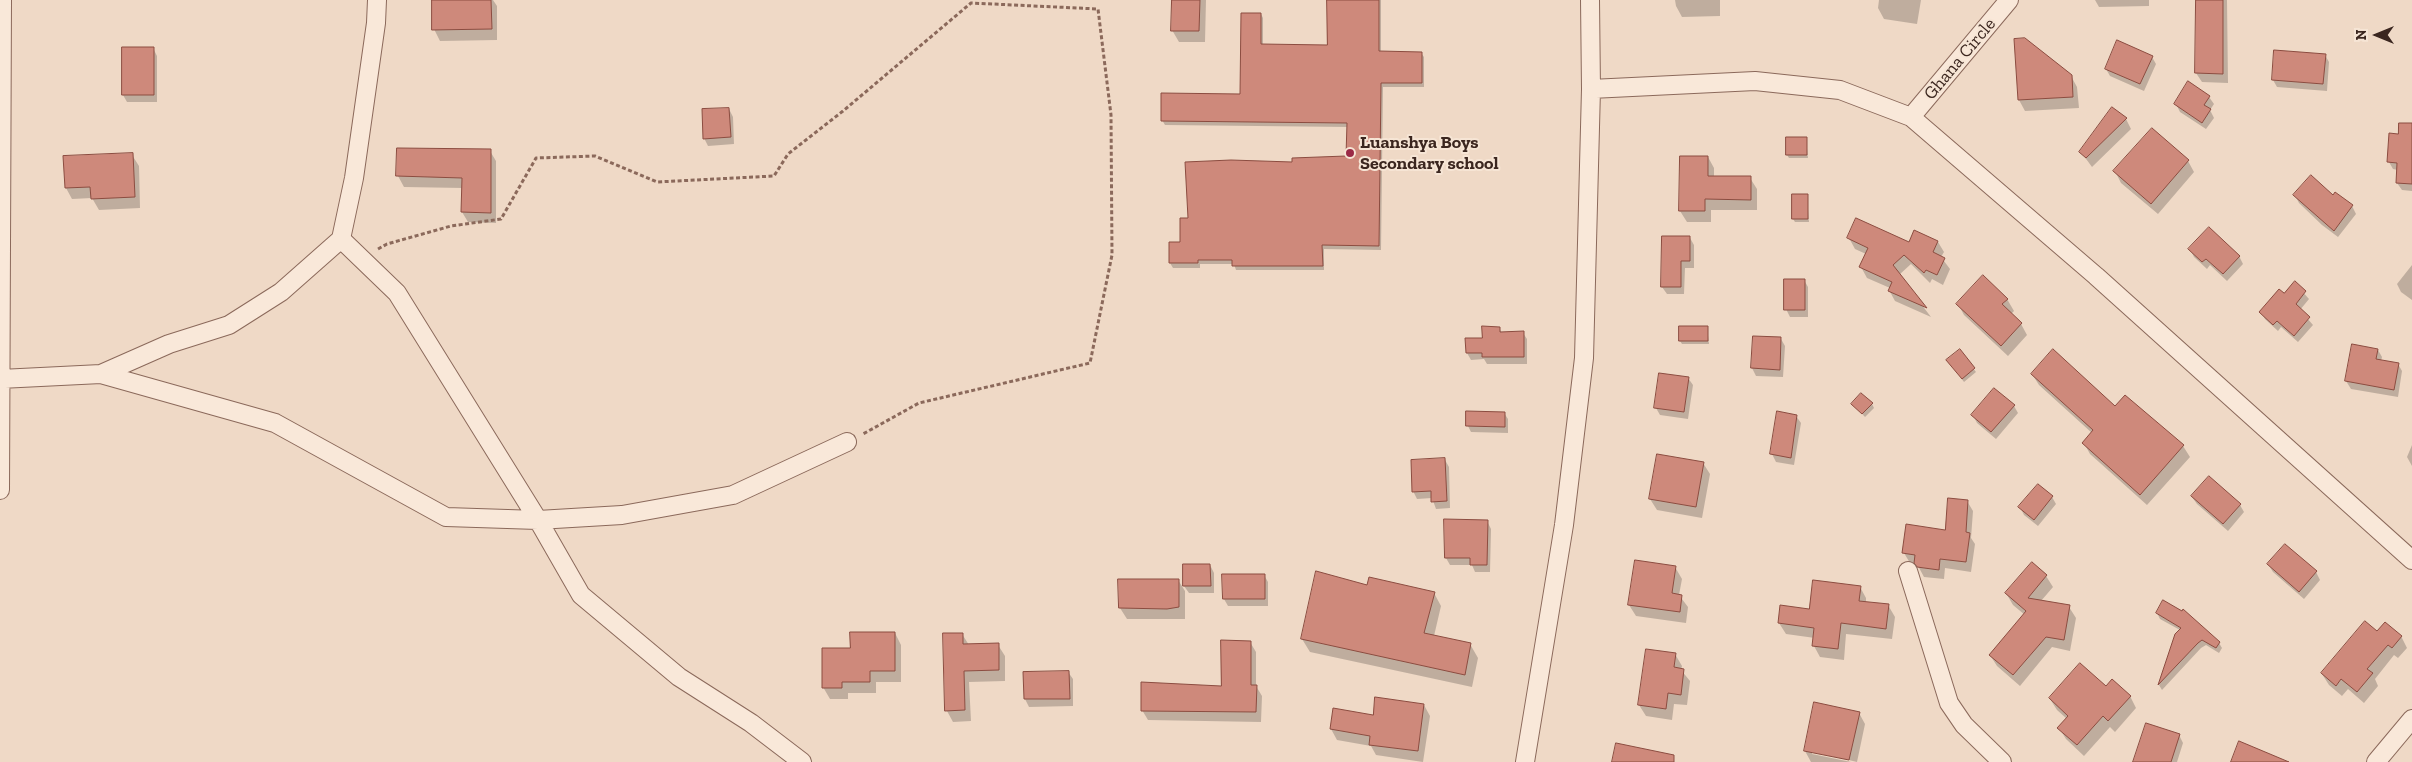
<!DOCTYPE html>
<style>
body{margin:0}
#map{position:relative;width:2412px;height:762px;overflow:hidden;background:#efd9c6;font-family:"Zilla Slab",serif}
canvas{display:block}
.north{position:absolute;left:2352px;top:10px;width:50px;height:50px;-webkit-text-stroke:4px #f6e5d5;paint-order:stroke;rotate:270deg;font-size:14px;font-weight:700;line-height:20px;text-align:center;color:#3b261f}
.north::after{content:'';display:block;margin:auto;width:18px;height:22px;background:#3b261f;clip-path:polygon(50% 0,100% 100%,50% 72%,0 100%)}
</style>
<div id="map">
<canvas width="2412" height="762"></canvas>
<div class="north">N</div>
</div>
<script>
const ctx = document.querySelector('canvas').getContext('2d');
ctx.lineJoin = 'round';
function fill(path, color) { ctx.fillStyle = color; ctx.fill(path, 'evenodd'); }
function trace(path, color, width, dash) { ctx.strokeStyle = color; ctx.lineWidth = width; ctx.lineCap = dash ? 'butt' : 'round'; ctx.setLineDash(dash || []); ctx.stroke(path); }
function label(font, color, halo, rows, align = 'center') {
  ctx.font = font + ' "Zilla Slab",serif'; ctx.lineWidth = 4; ctx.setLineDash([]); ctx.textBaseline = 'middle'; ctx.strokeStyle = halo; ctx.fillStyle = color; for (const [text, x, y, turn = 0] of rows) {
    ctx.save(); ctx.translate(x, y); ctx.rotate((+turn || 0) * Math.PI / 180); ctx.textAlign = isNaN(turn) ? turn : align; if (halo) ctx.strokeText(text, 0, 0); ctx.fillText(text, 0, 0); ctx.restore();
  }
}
const shadow = new Path2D(`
 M434,0H493L497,6V40L440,41L434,29Z
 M1173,0H1206L1205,42H1179L1172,30Z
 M1328,0H1381V53H1421L1424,57V87H1383L1381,250L1324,249V270H1236L1234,264H1200V268H1173L1170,263L1181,243L1189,220L1294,163L1348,157V127L1165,125L1162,120L1242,95L1261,14L1263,18V45L1328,46Z
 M1675,0H1720V16L1682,17L1676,6Z
 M1879,0H1921L1917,24L1884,19L1878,8Z
 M2095,0H2149V6L2099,7Z
 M2196,0H2227L2228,83L2202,82L2196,73Z
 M153,48L157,56V102H127L123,95Z
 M2325,55L2329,62L2327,91L2277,87L2273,80Z
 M2152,57L2156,64L2144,91L2110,76L2106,69Z
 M2071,76L2077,87L2079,108L2025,111L2019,100Z
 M2188,83L2209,97L2214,104L2210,110L2214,118L2206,129L2180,112L2176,104Z
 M729,109L733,117L734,144L708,146L704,138Z
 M2126,119L2131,129L2092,167L2081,152Z
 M2412,136V191L2402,190L2397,183L2398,170L2393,169L2389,162Z
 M1806,139L1808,158H1789L1787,155Z
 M398,149L490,151L496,161V223L468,222L462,212L463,188L404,187L398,176Z
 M132,155L139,166L140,208L99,210L92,198L72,199L66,188Z
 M1681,157H1708L1714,168V177L1750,178L1757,189V210H1711V222H1687L1680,211Z
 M2188,161L2194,172L2158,214L2121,183L2115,171Z
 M2295,195L2352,206L2356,214L2338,237L2322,225L2299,203Z
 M1807,196L1809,222H1795L1793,219Z
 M1690,238L1694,245V268H1685L1684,294H1667L1662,287Z
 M1849,238L1910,244L1938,242L1944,252L1941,257L1950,269L1943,285L1932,279L1930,283L1911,264L1899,275L1931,317L1895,301L1889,290L1890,288L1867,278L1861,267L1866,254L1855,249Z
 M2190,249L2239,256L2243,264L2227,281L2210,265L2207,269L2194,257Z
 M2412,265V300L2401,292L2397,284Z
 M1804,280L1808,287V317H1790L1786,309Z
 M2295,283L2309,299L2300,310L2313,325L2298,342L2281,327L2278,331L2265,319L2261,312L2284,295Z
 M2007,299L2014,311L2011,314L2021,324L2027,335L2008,356L1964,315L1958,304Z
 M1707,327L1709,344H1682L1680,341Z
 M1499,328L1502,333H1523L1527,339V364H1487L1484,359L1471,360L1467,353V340L1483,339Z
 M1754,337L1781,339L1785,346L1783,377L1756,376L1752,368Z
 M2378,350L2382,357L2381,361L2398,364L2402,371L2398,397L2351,389L2346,381Z
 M1960,351L1976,372L1964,382L1950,363Z
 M2032,374L2115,407L2183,446L2190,457L2147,505L2090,454L2084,443L2092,433L2039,385Z
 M1688,378L1693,385L1688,419L1660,415L1656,408Z
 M1853,404H1872L1874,408L1865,417Z
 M2014,406L2018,413L1996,439L1977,423L1973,415Z
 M1504,413L1508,419V433L1471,432L1468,426Z
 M1796,416L1801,423L1794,465L1776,462L1772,454Z
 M2412,445V466L2407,457Z
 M1445,460L1449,467L1450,508L1436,509L1432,498L1417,499L1413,491Z
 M1703,463L1710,474L1702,518L1657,510L1650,499Z
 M2052,497L2056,504L2038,526L2024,515L2020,507Z
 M2192,497L2240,505L2244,512L2228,531L2197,504Z
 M1967,501L1973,511L1971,538L1975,544L1971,572L1945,568L1944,579L1924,577L1917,564L1910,563L1904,553L1947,531Z
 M1487,521L1491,529L1490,572H1475L1472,565H1450L1446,558Z
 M2285,545L2316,572L2320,580L2304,599L2273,572L2268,564Z
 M2032,564L2046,576L2053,587L2041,601L2069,607L2076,618L2070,651L2052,647L2020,686L1997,666L1990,655L2025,615L2013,605L2006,593Z
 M1210,565L1214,573V593H1189L1184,586Z
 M1675,567L1682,579L1679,595L1688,607L1686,623L1636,616L1629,605Z
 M1264,575L1268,582V606H1228L1224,599Z
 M1178,580L1185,591V619H1127L1120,608Z
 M1368,586L1434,593L1441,606L1434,636L1470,644L1478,658L1472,687L1310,652L1302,639Z
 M1860,587L1866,598V603L1888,605L1895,617L1892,639L1846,634L1844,660L1820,657L1814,646L1815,638L1786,634L1779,623Z
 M2157,613L2219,643L2222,648L2219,653L2206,645L2201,648L2162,690L2159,685L2176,635L2180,630L2160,619Z
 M895,633L901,645V682H876V693H848V699H830L823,687L851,650Z
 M2377,633L2401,636L2407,648L2398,658L2394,655L2375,679L2378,686L2364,703L2348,689L2342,696L2329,685L2322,674Z
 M962,634L969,645H998L1005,656V681L969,682L971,721L953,722L947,711Z
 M1250,642L1256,652V686L1262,696L1261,722L1148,720L1142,710L1222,687Z
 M1675,654L1682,666L1681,670L1690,681L1687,705L1674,704L1672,720L1646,716L1639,705Z
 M1068,672L1073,679V706L1029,707L1025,699V673Z
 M2106,688L2130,696L2136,708L2115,732L2110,727L2084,756L2066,739L2059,728L2067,719L2057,710L2050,699Z
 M1424,705L1430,716L1423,762L1376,755L1371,746L1337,740L1331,729Z
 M1859,713L1865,724L1857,762L1812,751V754L1851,762H1811L1805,751Z
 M2179,735L2183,743L2177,762H2135Z`);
const building = new Path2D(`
 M432,0H491L492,29L432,30Z
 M1172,0H1200L1199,31H1171Z
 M1327,0H1379V51L1422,52V83H1381L1379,246L1322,245L1323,266H1232V260H1198V263H1169V242H1180V218H1188L1185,162L1231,160L1292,162V158L1346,156L1347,123L1161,121V93L1240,94L1241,13H1261V44L1327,45Z
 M2196,0H2223V74L2195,73Z
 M2025,38L2072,75L2073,97L2018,100L2014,39Z
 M2117,40L2153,56L2140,84L2105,69Z
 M122,47H154V95H122Z
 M2274,50L2326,54L2323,84L2272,80Z
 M2188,81L2210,96L2204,105L2211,109L2202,123L2174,104Z
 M2112,107L2127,118L2086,158L2079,152Z
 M729,108L731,137L703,139L702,109Z
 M2399,123H2412V184L2396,183L2397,163L2387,162L2389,133L2398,134Z
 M2152,128L2189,160L2151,204L2113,171Z
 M1786,137H1807V155H1786Z
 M397,148L491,149V213L461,212L462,178L396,176Z
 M133,153L135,197L91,199L90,187L65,188L63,156Z
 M1680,156H1708V176H1751V200L1705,199V211H1679Z
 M2311,175L2333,195L2335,192L2353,205L2334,231L2293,195Z
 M1792,194H1808V219H1792Z
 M1856,218L1909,242L1914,230L1938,241L1933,252L1945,258L1937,275L1926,270L1924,273L1904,255L1893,265L1927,308L1888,291L1892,282L1859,267L1868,248L1847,238Z
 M2209,227L2240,256L2223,274L2206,259L2202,262L2188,249Z
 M1662,236H1690V261H1681V287H1661Z
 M1983,275L2008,299L2002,304L2022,323L2001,346L1956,304Z
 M1784,279H1805V310H1784Z
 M2295,281L2306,291L2296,304L2310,317L2294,336L2277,321L2273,325L2259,312L2279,289L2284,293Z
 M1482,326L1500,327V332L1524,331V357H1482V353H1466L1465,338H1482Z
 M1679,326H1708V341H1679Z
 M1753,336L1781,337L1780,370L1751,368Z
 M2352,344L2378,349L2376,359L2399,363L2394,390L2345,381Z
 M1960,349L1975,368L1962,379L1946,360Z
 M2053,349L2115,406L2125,395L2184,445L2140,495L2082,443L2093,430L2031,374Z
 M1659,373L1689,377L1684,412L1654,408Z
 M1994,388L2015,405L1991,432L1971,415Z
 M1861,393L1873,403L1862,414L1851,404Z
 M1466,411L1505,412V427L1466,426Z
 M1777,411L1797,415L1791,458L1770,454Z
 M1657,454L1704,462L1696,507L1649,499Z
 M1445,458L1447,501L1431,502V491L1412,492L1411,460Z
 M2209,476L2241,504L2223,524L2191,496Z
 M2038,484L2053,496L2034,520L2018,507Z
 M1948,498L1968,500L1966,532L1970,533L1966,562L1940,559L1939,570L1917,567L1914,563L1915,555L1902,553L1906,524L1945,530Z
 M1444,519L1488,520L1487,565H1470V558H1445Z
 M2285,544L2317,571L2299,592L2267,564Z
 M1635,560L1676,566L1672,593L1682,595L1680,612L1628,605Z
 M2032,562L2047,575L2028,598L2070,605L2064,640L2046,637L2013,675L1989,655L2026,611L2005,593Z
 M1183,564H1210L1211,586H1183Z
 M1316,571L1367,585L1369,577L1435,592L1424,633L1471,643L1465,675L1301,639Z
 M1222,574H1265V599H1223Z
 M1118,579H1179V607L1167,609L1119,608Z
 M1813,580L1861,586L1859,601L1889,604L1886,629L1841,623L1838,649L1812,646L1814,628L1778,623L1780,605L1809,609Z
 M2163,600L2182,611L2183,609L2220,642L2216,648L2202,640L2198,643L2158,685L2175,634L2181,628L2156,613Z
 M2365,621L2377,631L2385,622L2402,636L2392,648L2388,645L2367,669L2373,673L2357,692L2341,679L2336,686L2321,673Z
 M850,632H895V671H870V682H842V688H822V648H850Z
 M943,633H963V644L999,643V670L964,671L965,710L945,711Z
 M1221,640L1251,641V685H1257L1256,712L1141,711V682L1221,686Z
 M1646,649L1676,653L1674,667L1684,669L1681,695L1668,693L1666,709L1638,705Z
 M2080,663L2106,686L2112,679L2131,696L2108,721L2103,716L2077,745L2057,728L2068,716L2049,698Z
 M1069,671L1070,699H1024L1023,672Z
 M1375,697L1424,704L1418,751L1369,745L1370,736L1330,729L1333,708L1373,715Z
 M1814,702L1860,712L1849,760L1804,751Z
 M2146,723L2180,734L2171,762H2133Z
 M2239,741L2289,762H2231Z
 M1616,743L1674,755V762H1612Z`);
const path = new Path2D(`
 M378,249L387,244L451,226L501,219L536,158L595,156L657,182L774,176L788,154L843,111L971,3L1098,9L1111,115L1112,255L1090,363L919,403L863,434`);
const street = new Path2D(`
 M377,0L376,23L354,178L341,239L397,293L538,520L581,595L679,677L751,723L802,762
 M1591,89L1755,81L1840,90L1911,117L2096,276L2412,560
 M1911,117L2009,0
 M101,374L275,423L446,517L538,520L622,515L733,495L847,442
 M0,379L101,374L169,344L229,325L281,292L341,239
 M0,490L2,0
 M1908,571L1949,703L1964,725L2002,762
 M1525,762L1564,525L1584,358L1591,89L1590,0
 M2376,762L2412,719`);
const markers = [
 [1350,153,5,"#9b2a46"]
];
const streetNames = [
 ["Ghana Circle",1960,59,-50]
];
const poiNames = [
 ["Luanshya Boys",1360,143],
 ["Secondary school",1360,164]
];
fill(shadow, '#0003');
fill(building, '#ce897b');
trace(building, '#8b4c40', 1);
trace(street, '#8b695b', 20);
trace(path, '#8b695b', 3, [4, 2.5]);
trace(street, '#f9e8d9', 18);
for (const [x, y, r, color] of markers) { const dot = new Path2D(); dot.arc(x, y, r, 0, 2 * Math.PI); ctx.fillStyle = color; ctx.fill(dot); trace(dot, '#f6e5d5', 2); }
label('18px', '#3b261f', '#f6e5d5', streetNames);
label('bold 18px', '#3b261f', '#f6e5d5', poiNames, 'left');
</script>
